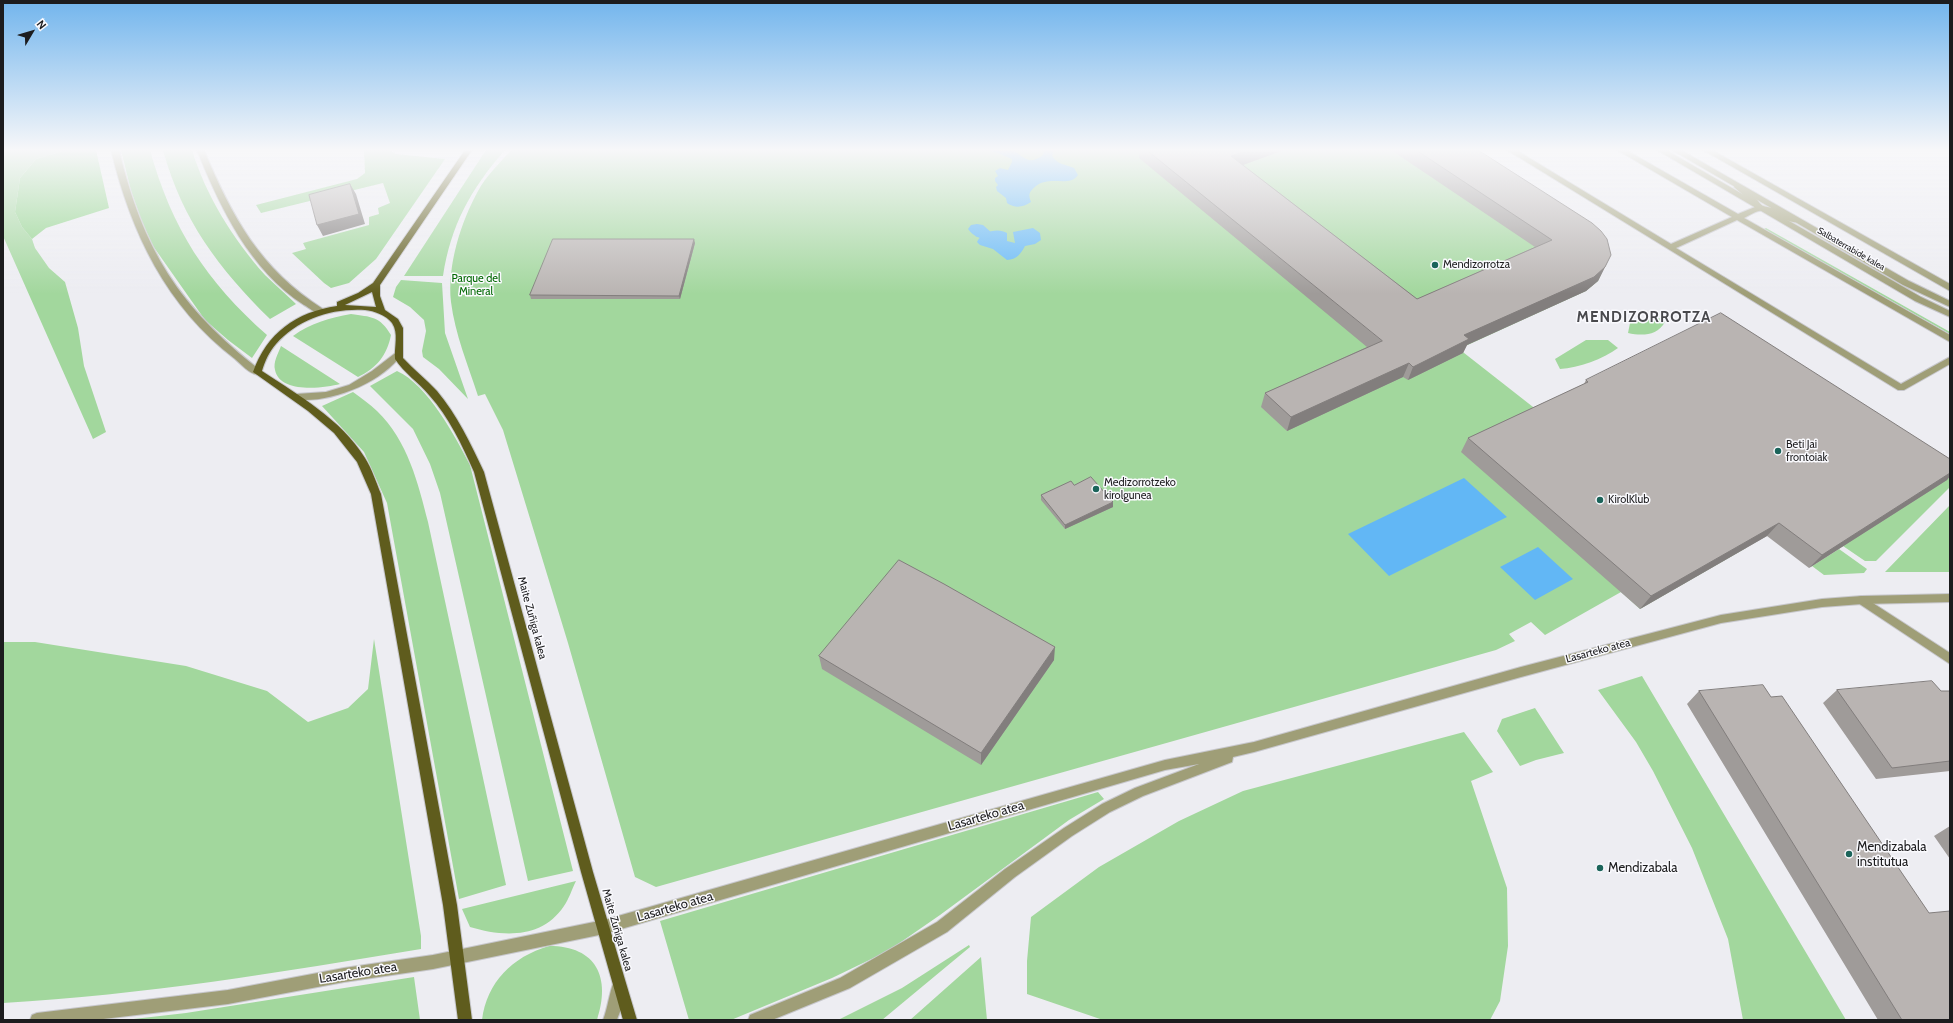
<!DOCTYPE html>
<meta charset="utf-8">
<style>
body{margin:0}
#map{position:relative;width:1953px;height:1023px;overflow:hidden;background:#ededf2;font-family:Cabin,sans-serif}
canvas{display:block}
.frame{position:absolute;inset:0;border:4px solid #1c1c1e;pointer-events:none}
.north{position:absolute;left:12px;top:12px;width:40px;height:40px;-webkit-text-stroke:3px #fafafe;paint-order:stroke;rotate:52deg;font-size:11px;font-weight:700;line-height:16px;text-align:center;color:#1c1c1e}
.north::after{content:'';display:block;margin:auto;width:14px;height:18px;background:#1c1c1e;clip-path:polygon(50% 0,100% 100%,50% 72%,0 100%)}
</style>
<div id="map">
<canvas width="1953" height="1023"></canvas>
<div class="frame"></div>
<div class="north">N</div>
</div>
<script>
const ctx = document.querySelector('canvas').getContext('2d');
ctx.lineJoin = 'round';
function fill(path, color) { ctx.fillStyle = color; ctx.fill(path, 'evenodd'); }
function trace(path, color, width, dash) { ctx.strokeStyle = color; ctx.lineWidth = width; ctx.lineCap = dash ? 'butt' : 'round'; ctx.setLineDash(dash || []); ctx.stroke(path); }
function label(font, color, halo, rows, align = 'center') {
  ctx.font = font + ' Cabin,sans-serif'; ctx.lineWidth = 3; ctx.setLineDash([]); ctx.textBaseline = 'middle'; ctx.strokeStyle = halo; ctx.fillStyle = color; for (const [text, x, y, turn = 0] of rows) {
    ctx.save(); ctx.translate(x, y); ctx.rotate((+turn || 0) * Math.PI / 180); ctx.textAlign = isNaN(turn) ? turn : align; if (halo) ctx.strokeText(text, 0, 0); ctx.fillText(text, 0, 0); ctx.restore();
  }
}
const green = new Path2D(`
 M3,150H66L36,159L20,178L15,212L22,227L32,239L35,248L49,268L65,282L78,328L84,366L106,432L93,439L3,236Z
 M121,150H150C172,229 206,281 267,335L252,358L228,340L205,320L153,246L142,222L131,191Z
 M163,150H192C206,196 233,239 265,275C275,285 286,294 296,304L270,319C219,269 182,220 163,150Z
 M364,150H389L396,154L445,159L376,259L349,283L331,288L324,283L292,253L306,249L303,243L369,225V217L379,214L378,208L390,203L383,183L261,213L256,205L357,179L365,173Z
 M486,150H505C470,190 451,225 443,276H404Z
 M511,150H1452L1604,268L1598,281L1586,291L1459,349L1542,414L1746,548L1640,609L1621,592L1545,635L1531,622L1509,634L1515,641L1496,650L656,887L635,877L568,643L503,430L485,394L478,396C468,365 455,334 451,302C447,265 461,222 478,191C486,176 500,163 511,150Z
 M1766,228L1950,332V334L1764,229Z
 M401,280L442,283L445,333L468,399L439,369L423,357L422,351L426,331L424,320L410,307L393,297L396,287Z
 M351,314C371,317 380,316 391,335C387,355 377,368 358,377L293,336C310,323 330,318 351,314Z
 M1660,318L1665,322C1657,336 1642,336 1628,333L1630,323L1641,320Z
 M1586,340H1608L1618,348C1603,359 1579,368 1560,369L1555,359Z
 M281,346L340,384C324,388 280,394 275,370C273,362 278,354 281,346Z
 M397,371C428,385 455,436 470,465L573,871L528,881L440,493L430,464L413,429L370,386Z
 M353,392C361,398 370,404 377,411C408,441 418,483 428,522L506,885L459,899L387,503L364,452L322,406Z
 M1950,465V487L1876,561H1865L1843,546Z
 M1950,505V572H1885Z
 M1839,549L1867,569L1864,573L1824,575L1812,566Z
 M374,639L421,936V949C283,972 143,995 3,1003V642H35L186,666L267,691L308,722L348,708L368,689Z
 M1642,676L1846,1020H1743L1728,939L1692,848L1653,771L1636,742L1598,690Z
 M1535,708L1564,753L1536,760L1520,766L1497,731L1502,719Z
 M1464,732L1493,772L1471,781L1507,888L1508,946L1500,1001L1490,1020H1103L1027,994V961L1031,917L1099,867L1179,821L1243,791Z
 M1098,792L1104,799L1069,820L940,915L888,951L832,978L731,1020H689L660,921Z
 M576,881C572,889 569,899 564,906C542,939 503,937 470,927L462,909Z
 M969,945L970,947L882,1020H838L902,988Z
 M549,946C597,946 611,978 597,1020H482C487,982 512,957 549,946Z
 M981,957L987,1020H910Z
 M414,977L420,1020H125L186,1013Z`);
const forest = new Path2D(`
 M66,150H96L109,208L46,228L32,239L22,227L15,212L20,178L36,159Z`);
const water = new Path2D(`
 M986,150L1014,151C1024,157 1029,166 1043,155L1044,150H1054L1052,156C1058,165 1065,164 1074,168L1078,175C1069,188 1051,175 1036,186C1029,192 1028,194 1031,202C1023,207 1016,209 1007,203L1006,198L997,191L996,187L998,185L995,181V178L998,176L995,171L1000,168L1008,170L1012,162V159L998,153Z
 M1033,228L1040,233L1041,240L1035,244L1025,246C1020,255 1017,259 1007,260L993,249L980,245L977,242C981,232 998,227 1007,233V241L1015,243L1013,232Z
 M1464,478L1507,517L1389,576L1348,534Z
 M1538,547L1573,579L1535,600L1500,567Z`);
const canal = new Path2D(`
 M977,224L983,225L993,234L990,238C981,240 974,237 968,229L971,225Z`);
const service = new Path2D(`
 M1507,150H1516L1671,244L1732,217L1617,150H1626L1738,214L1755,207L1749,200L1734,187L1735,185C1746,184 1756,198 1762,206L1778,209L1798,220L1797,222C1784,224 1773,208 1759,211C1754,212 1748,216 1744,218L1950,335V342L1737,220L1676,248L1901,384L1950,357V364L1904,390H1898Z
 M1703,150H1712L1950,284V291Z`);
const minor = new Path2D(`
 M111,150H119C143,250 179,307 260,370L261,372L260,374C252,377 241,364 235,359C166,306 131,233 111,150Z
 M197,150H204C232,217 260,269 323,309V313C316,315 310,308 304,305C250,270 220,208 197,150Z
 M398,351L402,354C383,381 338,400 305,400C300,400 295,401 291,397L296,394L326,392L349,385L372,371Z
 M1862,596L1950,653V664L1858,603L1857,600L1858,597Z`);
const tertiary = new Path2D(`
 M1657,150H1666L1921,297L1950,311V317L1915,301Z
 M1672,150H1681L1909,281L1950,301V307L1903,285Z
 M1950,594V602L1862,604L1822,607L1721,623L1521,677L1254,752L1233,757L1232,762L1143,796L1110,812L1072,836L1015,877L947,932L850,988L772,1020H748L750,1015L840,978L937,922L1005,869L1064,828L1102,804L1135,788L1199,764L1165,770L604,934L433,969L344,982L228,1004L95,1020H30L32,1015L37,1013L228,990L344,968L433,955L604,920L1165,760L1254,742L1521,667L1721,615L1822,599L1862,596Z
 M619,979L624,981C629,992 621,1009 617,1020H603C608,1007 609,994 614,981Z`);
const primary = new Path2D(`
 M465,150H472L380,285V296L385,310L398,319L403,328V358C414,370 426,379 437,391C457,415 471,444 484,472L593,872L637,1020H623L581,872L474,472C462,445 449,417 429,395C418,382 404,373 395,359C394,347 399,333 392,323C386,315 374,311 365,310C332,308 298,319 276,344C269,352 265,361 262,371C298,395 341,419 365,458C372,469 376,482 381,494L457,905L472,1020H458L443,905L371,494L357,462L334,433L308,411L253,372C267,333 296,312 337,306V302L358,293L373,283ZM372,292L376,307L345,305Z`);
const wall = new Path2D(`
 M1140,150H1284L1243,165L1417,299L1535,247L1391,150H1478L1605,267L1598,281L1586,291L1467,345L1463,353L1408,380L1403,377L1287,431L1261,407L1265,393L1367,347L1139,158Z
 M695,243L680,299H531L530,295Z
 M1586,380L1950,459V476L1947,480L1809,568L1767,536L1640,609L1461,452L1468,438L1584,384Z
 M1074,485L1113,502V507L1065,529L1041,500V495Z
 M819,656L1054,660L981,765L822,669Z
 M1837,690L1941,691H1950V771L1876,779L1823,703Z
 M1699,691L1771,697L1950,1020H1878L1687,704Z
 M1950,826V859L1934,836Z`);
const shadedWall = new Path2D(`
 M1248,150H1284L1229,170L1231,156Z
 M350,184L356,194L365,224L323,236L317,225Z
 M694,239L695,243L680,299L679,296Z
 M1605,267L1598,281L1586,291L1467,345L1463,353L1408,380L1413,367L1464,335Z
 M1409,363L1403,377L1287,431L1291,417Z
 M1950,473V476L1947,480L1809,568L1822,555Z
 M1113,502V507L1065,529V525Z
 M1779,523L1767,536L1640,609L1651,596Z
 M1055,647L1054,660L981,765V753Z`);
const building = new Path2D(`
 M1147,150H1248L1231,156L1417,299L1552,240L1416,150H1478L1592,223L1601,231L1607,239L1611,255L1605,267L1594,277L1464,335L1469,339L1413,367L1409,363L1291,417L1265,393L1382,341Z
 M350,184L359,214L317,225L309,195Z
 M553,239H694L679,296L530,295Z
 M1721,313L1950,459V473L1822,555L1779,523L1651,596L1468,438L1588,382L1586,380Z
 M1091,477L1113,502L1065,525L1041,495L1071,481L1074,485Z
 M899,560L944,584L1055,647L981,753L819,656Z
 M1932,681L1941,691H1950V761L1892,768L1837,690Z
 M1763,685L1771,697L1782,696L1929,913L1950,911V1020H1902L1699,691Z`);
const markers = [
 [1435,265,4,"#1b645a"],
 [1778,451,4,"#1b645a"],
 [1096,489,4,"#1b645a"],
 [1600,500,4,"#1b645a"],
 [1849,854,4,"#1b645a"],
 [1600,868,4,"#1b645a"]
];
const farStreetnames = [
 ["Salbaterrabide kalea",1851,249,30]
];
const poiNames = [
 ["Mendizorrotza",1443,265],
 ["Beti Jai",1786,445],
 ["frontoiak",1786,458],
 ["Medizorrotzeko",1104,483],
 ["kirolgunea",1104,496],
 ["KirolKlub",1608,500]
];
const parkNames = [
 ["Parque del",476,279],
 ["Mineral",476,292]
];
const streetNames = [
 ["Maite Zuñiga kalea",532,618,75],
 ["Lasarteko atea",1598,651,-15],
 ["Maite Zuñiga kalea",617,930,74]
];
const nearStreetnames = [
 ["Lasarteko atea",986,816,-16],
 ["Lasarteko atea",675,907,-16],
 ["Lasarteko atea",358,973,-9]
];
const nearPoinames = [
 ["Mendizabala",1857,847],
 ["institutua",1857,862],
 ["Mendizabala",1608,868]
];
const districtNames = [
 ["MENDIZORROTZA",1644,318]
];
fill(green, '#a2d79d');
fill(forest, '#8fd389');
fill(water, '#62b7f5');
fill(canal, '#62b7f5');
trace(service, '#c7c7cc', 2);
trace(minor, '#c7c7cc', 2);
trace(tertiary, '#c7c7cc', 2);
trace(primary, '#c7c7cc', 2);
fill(service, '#9f9e77');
fill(minor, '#9f9e77');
fill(tertiary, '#9f9e77');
fill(primary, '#5f5c1d');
fill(wall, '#9f9b99');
fill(shadedWall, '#827e7d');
fill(building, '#b9b4b2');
trace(building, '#827e7d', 1);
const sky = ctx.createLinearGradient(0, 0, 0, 294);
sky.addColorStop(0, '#72b5ed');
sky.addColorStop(0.51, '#f7f7f9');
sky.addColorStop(1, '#f7f7f900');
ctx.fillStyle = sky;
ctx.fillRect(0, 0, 1953, 294);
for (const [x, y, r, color] of markers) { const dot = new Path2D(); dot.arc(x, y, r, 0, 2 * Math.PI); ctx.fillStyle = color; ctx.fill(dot); trace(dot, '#fafafe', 1.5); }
label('9px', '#1c1c1e', '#fafafe', farStreetnames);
label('11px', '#1c1c1e', '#fafafe', poiNames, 'left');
label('11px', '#026903', '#fafafe', parkNames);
label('11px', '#1c1c1e', '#fafafe', streetNames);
label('13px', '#1c1c1e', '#fafafe', nearStreetnames);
label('13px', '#1c1c1e', '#fafafe', nearPoinames, 'left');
ctx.letterSpacing = '1px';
label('bold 15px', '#49494d', '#fafafe', districtNames);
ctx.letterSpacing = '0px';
</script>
